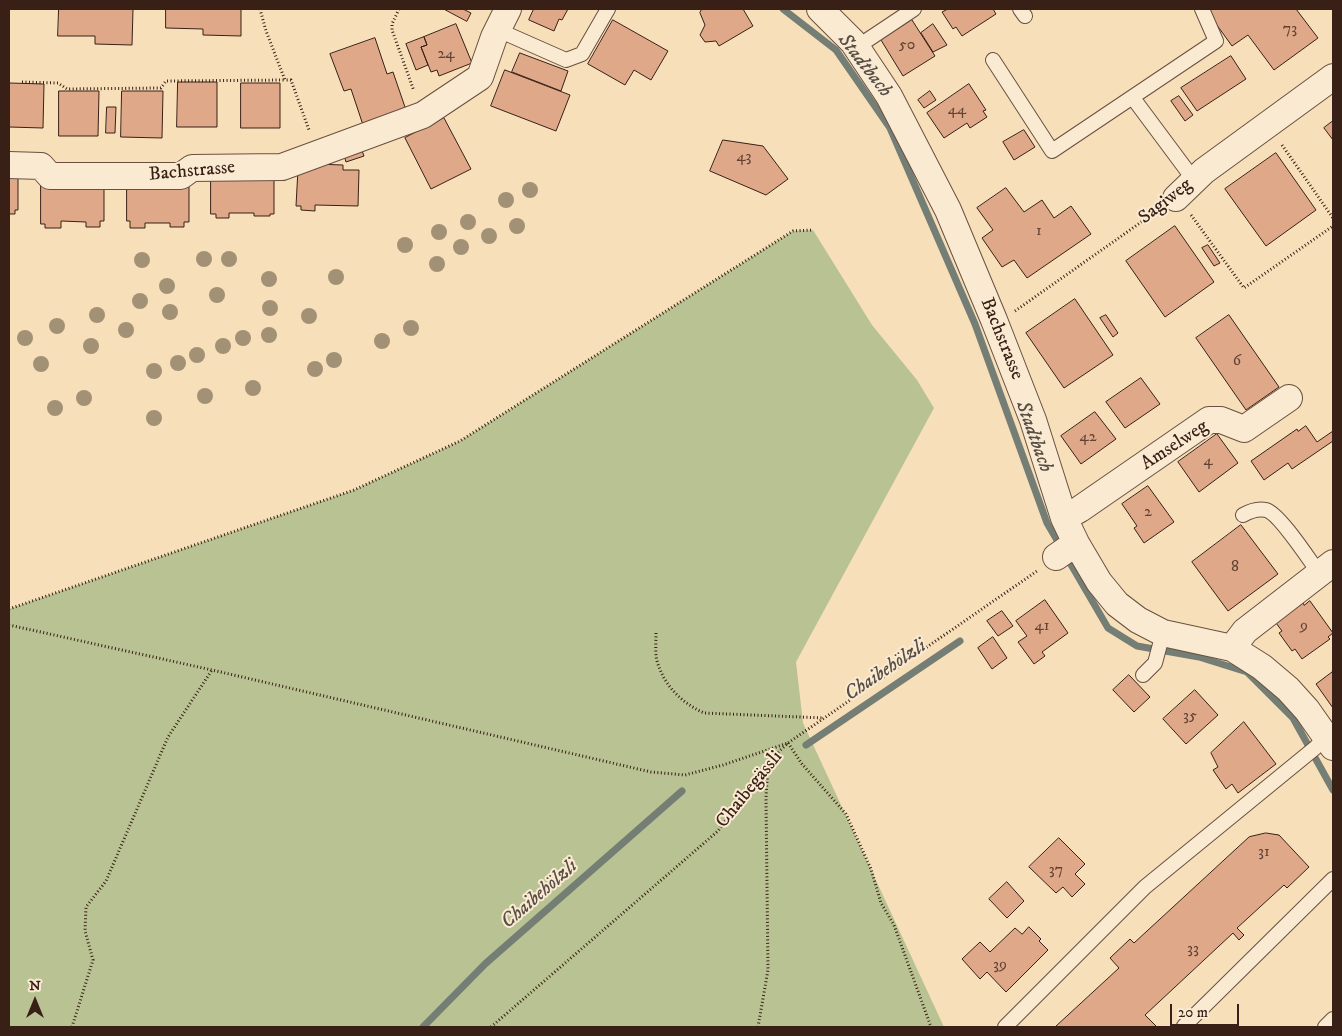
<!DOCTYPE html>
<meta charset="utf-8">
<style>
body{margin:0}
#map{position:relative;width:1342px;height:1036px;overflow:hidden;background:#f7dfba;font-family:"IM FELL DW Pica",serif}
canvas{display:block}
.frame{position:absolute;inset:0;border:10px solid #392017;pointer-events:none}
.north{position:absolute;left:10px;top:976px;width:50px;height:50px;-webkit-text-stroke:4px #faead2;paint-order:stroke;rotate:0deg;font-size:14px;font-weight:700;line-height:20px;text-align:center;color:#392017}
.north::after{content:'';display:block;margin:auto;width:18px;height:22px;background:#392017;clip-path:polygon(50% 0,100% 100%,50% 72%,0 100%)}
.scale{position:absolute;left:1170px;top:1004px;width:69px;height:22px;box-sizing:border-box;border:2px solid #392017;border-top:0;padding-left:6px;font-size:15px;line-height:18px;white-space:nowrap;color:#392017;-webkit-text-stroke:4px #faead2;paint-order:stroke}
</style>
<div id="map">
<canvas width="1342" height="1036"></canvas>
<div class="frame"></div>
<div class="north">N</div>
<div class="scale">20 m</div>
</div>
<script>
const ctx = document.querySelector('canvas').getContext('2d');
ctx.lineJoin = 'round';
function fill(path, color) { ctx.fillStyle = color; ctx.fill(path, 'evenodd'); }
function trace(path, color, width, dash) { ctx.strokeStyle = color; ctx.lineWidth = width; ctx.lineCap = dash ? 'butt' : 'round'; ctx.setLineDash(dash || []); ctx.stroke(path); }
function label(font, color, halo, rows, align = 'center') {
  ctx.font = font + ' "IM FELL DW Pica",serif'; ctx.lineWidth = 4; ctx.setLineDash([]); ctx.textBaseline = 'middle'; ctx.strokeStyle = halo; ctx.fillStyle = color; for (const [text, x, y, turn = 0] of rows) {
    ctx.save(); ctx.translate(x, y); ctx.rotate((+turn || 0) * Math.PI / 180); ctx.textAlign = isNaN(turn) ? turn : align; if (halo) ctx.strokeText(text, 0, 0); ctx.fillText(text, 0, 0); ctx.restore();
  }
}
const green = new Path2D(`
 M813,230L872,325L917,380L934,408L796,662L803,723L944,1027H9V609L354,490L460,441L793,231Z`);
const stream = new Path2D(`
 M783,9L836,50L890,128L975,324L1047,523L1061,547
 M1066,556L1108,628L1137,646L1199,657L1247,672L1293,718L1333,790
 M806,745L960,641
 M423,1027L485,964L682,791`);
const building = new Path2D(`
 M59,9H133L132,45L95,44V36H58Z
 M166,9H241V36L203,35V29L166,28Z
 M444,9H463L471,13L467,21Z
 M534,9H568L562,20L559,19L554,31L529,20Z
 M702,9H743L753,26L719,46L716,41L705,42L700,35L705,25L700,13Z
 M945,9H993L996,14L962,36L956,27L953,29L942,12L946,10Z
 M1208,9H1296L1318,38L1274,70L1248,35L1232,46L1206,10Z
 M613,20L668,51L651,80L634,70L625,85L588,64Z
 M912,20L935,56L903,76L881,40Z
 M456,24L472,63L439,76L437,70L431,72L421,47L427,45L424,37Z
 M933,24L947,45L933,52L921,33Z
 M424,37L427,45L421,47L428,65L416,70L406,44Z
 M375,38L387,74L393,72L406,110L363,125L351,89L344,91L330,54Z
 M520,53L568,71L561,91L512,72Z
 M1231,56L1246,79L1197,111L1181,88Z
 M505,70L570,95L556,131L491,106Z
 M178,82H217V127H177Z
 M9,83L44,84L43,128L9,127Z
 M241,83H280V128H241Z
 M969,84L986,110L983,111L987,117L970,128L967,123L944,138L927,113Z
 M59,91H99L98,136H59Z
 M122,91H163L162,138L121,137Z
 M930,91L936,100L924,108L918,100Z
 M1179,96L1193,115L1185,121L1171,101Z
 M107,107H116L115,133H106Z
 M444,118L471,169L431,189L405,138Z
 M1333,121V140L1324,128Z
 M1024,130L1035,147L1014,160L1003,142Z
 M723,140L763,146L788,179L766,195L710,171Z
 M359,143L364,156L346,162L342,149Z
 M1276,153L1316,210L1266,246L1225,189Z
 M315,164L343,165V170H359L358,206L315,205V211L301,210V206H296L298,169H315Z
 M9,173H18V210H15V214H9Z
 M211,176L274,178V214H270V216H254V213H229V218H216V214H211Z
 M41,185L104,186V221H100V227H86V222L61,221V228H45V224H41Z
 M127,186H189V222H184V227H170V223H145V228H130V221H127Z
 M1006,188L1024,212L1042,200L1054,218L1071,206L1091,234L1027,278L1014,260L1002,267L982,238L993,230L977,208Z
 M1175,226L1214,282L1165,317L1126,261Z
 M1208,245L1220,263L1214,266L1202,248Z
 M1075,299L1113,355L1064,388L1026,333Z
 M1106,315L1118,333L1113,337L1100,318Z
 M1229,315L1279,387L1246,410L1196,338Z
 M1141,378L1160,404L1125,428L1106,402Z
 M1095,412L1116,439L1081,464L1061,436Z
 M1306,426L1317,442L1333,431V441L1292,469L1288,463L1264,480L1251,461L1297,429L1298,431Z
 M1217,434L1238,463L1199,492L1178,462Z
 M1148,486L1174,522L1144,543L1134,528L1137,526L1122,504Z
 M1241,525L1278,574L1228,611L1192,562Z
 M1045,600L1068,633L1042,652L1045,656L1034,664L1018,642L1027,636L1016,621Z
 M1310,601L1333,633L1328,637L1330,639L1302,659L1295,649L1292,651L1279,633L1282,631L1276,623L1303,603L1304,605Z
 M1002,611L1013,626L998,636L987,621Z
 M993,637L1007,658L992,669L978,648Z
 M1333,667V708L1316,684L1332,672Z
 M1129,675L1150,697L1134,712L1113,690Z
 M1195,690L1218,715L1186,744L1163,719Z
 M1244,722L1276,764L1238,793L1232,784L1226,789L1213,770L1218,767L1211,753Z
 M1266,833L1279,835L1309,867L1287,888L1284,885L1237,928L1244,935L1239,940L1233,933L1145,1015L1157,1027H1055L1119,968L1110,958L1130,939L1134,943L1249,837Z
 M1059,838L1085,864L1075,874L1085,884L1072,897L1063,887L1056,893L1029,867Z
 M1007,882L1024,901L1007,918L989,899Z
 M1029,927L1041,939L1039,941L1048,950L1006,992L987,972L980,979L962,959L980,942L990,952L1015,928L1022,934Z`);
const path = new Path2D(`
 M260,9L266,31L285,80H291L309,130
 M399,9L392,24V30L414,91
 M22,82L58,83L67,89L161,88L166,81L285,80
 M1282,145L1333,218
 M1191,215L1244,288L1333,226
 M1015,311L1157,211
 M9,609L354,490L460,441L793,231L813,230
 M9,625L212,670L651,772L685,775L723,765L788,743
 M656,633C656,642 655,653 657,661C664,686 682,703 704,713L824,718
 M788,743L802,764L846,814L871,869L881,903L894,925L931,1027
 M72,1027L93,960L85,931L86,907L106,881L168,737L212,670
 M491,1027L718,831L768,762L788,743L1037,571
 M758,1027L768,970L766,798L768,764`);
const service = new Path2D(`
 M1020,9L1025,16
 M498,30L566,60L582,54L608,9
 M857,47L914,9
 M993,60L1052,151L1216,41L1202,9
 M1133,98L1194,180
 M1243,515C1250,511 1257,508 1266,510C1279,513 1310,561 1319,573
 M1143,675L1155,663L1163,633
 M1184,1026L1333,879
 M1005,1027L1145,887L1315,748L1326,737
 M1325,1027L1333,1019`);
const minor = new Path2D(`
 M820,9L853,42L889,96L948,210L994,320L1033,420L1064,518L1076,543L1099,582L1117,604L1138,620L1163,633L1232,648L1262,667L1288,689L1307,710L1333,747
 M9,165L41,166L50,176H181L192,168L282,167L423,115L480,77L494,37L508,9
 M1176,198L1204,171L1333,77
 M1064,518L1080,509L1209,420H1221L1244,429L1289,398
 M1056,557L1076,543
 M1232,648L1245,631L1333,563`);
const trees = [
 [530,190],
 [506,200],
 [468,222],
 [517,226],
 [439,232],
 [489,236],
 [405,245],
 [461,247],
 [204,259],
 [229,259],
 [142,260],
 [437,264],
 [336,277],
 [269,279],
 [167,286],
 [217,295],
 [140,301],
 [270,308],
 [170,312],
 [97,315],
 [309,316],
 [57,326],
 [411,328],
 [126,330],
 [269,335],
 [25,338],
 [243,338],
 [382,341],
 [91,346],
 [223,346],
 [197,355],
 [334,360],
 [178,363],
 [41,364],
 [315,369],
 [154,371],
 [253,388],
 [205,396],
 [84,398],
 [55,408],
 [154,418]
];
const numberNames = [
 ["73",1290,30],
 ["50",907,46],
 ["24",446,55],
 ["44",957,111],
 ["43",744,158],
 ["1",1039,232],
 ["6",1237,362],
 ["42",1088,438],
 ["4",1208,462],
 ["2",1148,513],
 ["8",1235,568],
 ["41",1042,627],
 ["9",1304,627],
 ["35",1190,717],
 ["31",1264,853],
 ["37",1056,871],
 ["33",1193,950],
 ["39",1000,966]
];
const streetNames = [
 ["Bachstrasse",192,172,-5],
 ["Sagiweg",1166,202,-38],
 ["Bachstrasse",1001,339,68],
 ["Amselweg",1175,446,-33],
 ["Chaibegässli",750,790,-51]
];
const waterNames = [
 ["Stadtbach",864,66,52],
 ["Stadtbach",1033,437,70],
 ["Chaibehölzli",886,671,-34],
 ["Chaibehölzli",540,895,-41]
];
fill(green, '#b9c292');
trace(stream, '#757e74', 7);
fill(building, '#dea889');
trace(building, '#392017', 1);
trace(service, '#685040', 16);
trace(minor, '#685040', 28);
trace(path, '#392017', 3, [1, 2.5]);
trace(service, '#faead2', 14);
trace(minor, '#faead2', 26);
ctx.fillStyle = '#a39175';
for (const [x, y] of trees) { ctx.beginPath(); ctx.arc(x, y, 8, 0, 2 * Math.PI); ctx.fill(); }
label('16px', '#624234', null, numberNames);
label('19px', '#392017', '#faead2', streetNames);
label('italic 20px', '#574f46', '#faead2', waterNames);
</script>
